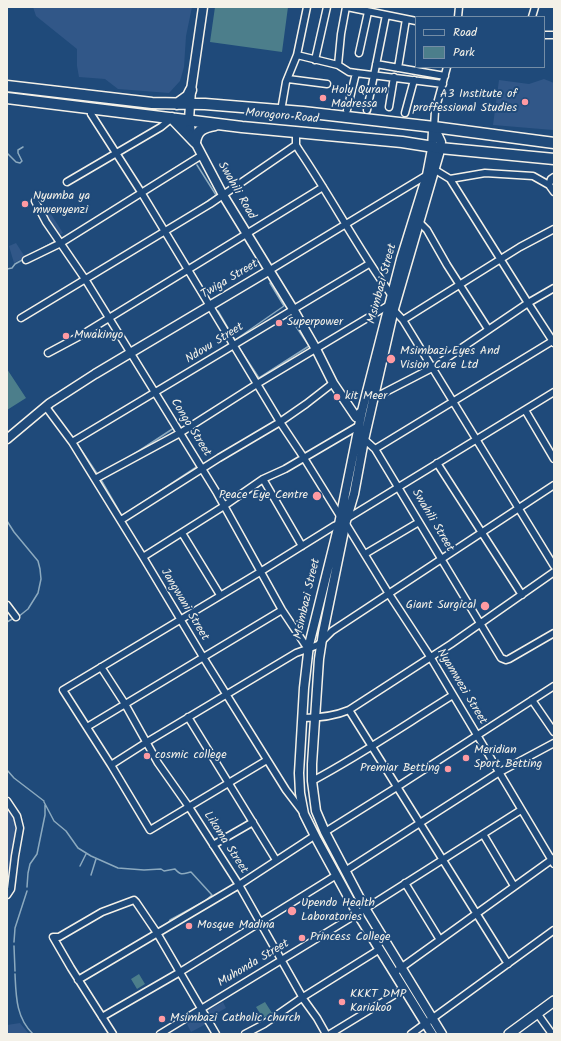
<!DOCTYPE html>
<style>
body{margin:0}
#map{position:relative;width:561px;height:1041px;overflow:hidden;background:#1f4a7a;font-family:Kalam,sans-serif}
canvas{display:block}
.frame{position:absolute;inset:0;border:8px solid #f4f1e8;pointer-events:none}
.legend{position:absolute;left:415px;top:16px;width:130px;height:52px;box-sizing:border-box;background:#1f4a7a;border:1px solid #748da6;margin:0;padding:5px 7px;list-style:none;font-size:12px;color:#f4f1e8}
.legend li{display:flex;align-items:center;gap:8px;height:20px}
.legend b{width:20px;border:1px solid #748da6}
</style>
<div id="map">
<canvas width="561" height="1041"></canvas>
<div class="frame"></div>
<ul class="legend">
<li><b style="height:5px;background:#1f4a7a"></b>Road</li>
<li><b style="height:11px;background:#4c7e8b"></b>Park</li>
</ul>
</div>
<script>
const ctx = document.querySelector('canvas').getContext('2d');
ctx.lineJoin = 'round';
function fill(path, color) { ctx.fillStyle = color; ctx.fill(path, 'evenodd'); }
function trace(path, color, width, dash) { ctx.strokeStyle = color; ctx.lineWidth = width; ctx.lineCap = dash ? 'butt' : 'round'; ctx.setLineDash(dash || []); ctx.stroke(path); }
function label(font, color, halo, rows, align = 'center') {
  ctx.font = font + ' Kalam,sans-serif'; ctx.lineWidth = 4; ctx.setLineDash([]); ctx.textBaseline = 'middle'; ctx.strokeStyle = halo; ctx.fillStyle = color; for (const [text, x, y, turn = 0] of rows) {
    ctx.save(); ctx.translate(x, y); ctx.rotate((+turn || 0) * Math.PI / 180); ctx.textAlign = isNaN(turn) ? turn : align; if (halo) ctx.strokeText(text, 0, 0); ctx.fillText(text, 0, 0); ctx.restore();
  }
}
const built = new Path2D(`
 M33,7H192L186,36L184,67L180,81L169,93L118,89L105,79L79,77L77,66V49L36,16Z
 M544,79L554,83V121L553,130L493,125L499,80L529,84Z
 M43,205L47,212L49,211L63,233L58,236L40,207Z
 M16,243L25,257L14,263L9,246Z
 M7,802L16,816L18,827L14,874L7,894Z
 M223,1002L226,1008L210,1017L207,1011Z
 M202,1016L206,1024L191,1032L187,1024Z
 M20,1023L29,1034H7V1025Z`);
const green = new Path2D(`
 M215,7H288L282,52L210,42Z
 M7,369L26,398L7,410Z
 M139,974L145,984L137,989L131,979Z
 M265,1002L272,1013L263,1018L256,1007Z`);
const stream = new Path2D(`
 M7,153L16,162L20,163L22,161L18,153V150L23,147
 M197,165L216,195L199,207
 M41,249L54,242
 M7,269L12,268L15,264L24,259
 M218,311L235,340L284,306L270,283
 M287,313L309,346L259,378L238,346L251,338Z
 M196,318L210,311
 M76,442L98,475
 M131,456L174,428
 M100,478L122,516L198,466
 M7,521L14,532L38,561L40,569L41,579L38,593L28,609L18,617
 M7,622L14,618
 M7,770L14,778L44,801
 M44,802L54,821L66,831L78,848L91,856L118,868L144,870L161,869L164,871L175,869C181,876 183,874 191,872L212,895L205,901L170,920L168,924L156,929
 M80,866L86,854
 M91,875L96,859
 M27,887L28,873L30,864L37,854L45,815V805
 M14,942L15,928L27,891
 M14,946L15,971
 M15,974C16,996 16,1018 33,1034`);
const minor = new Path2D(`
 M347,7L416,21
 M458,17L459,7
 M532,17L535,7
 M544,35H554
 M359,53L368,12
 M297,55L338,65L349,72L356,73L443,84
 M315,60L327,7
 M376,64L445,76
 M338,65L341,34L346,7
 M398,68L406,19
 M288,79L327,84
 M282,105L286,82L297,55L307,7
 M389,107L394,77
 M347,110L356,73
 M367,110L386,15
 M405,113L414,80
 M91,114L141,192L280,422L304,458L340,516
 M434,127L435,111L447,67
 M296,132V145L299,150C331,197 357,247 390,293L395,296
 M432,168L450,179L528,303L554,343
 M450,179L485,173L533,176L549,185L554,192
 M67,182L161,127L172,118
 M549,185L551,179L554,177
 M35,201L46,222L85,279L217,493L282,610L306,646L309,645
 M417,220L427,230L447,265L488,329
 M26,260L61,243L202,155
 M270,270L427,175
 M21,318L210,204L296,145
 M403,320L520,247L554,229
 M48,353L78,337L323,187
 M374,398L432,368L528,303L554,288
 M46,407L72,442L143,557L203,657L286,790L302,811
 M525,410L554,459
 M361,439L365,440L375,449L501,658L506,660L509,659L554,633
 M72,442L369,264
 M375,449L554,340
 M437,463L522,595
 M95,479L180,433L257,384L389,305L403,320L554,566
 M263,479L302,546
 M348,518L554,392
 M121,520L219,458L280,422L306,404L333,383
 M346,524L389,594L431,658L554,864
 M182,533L220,595
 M365,554L419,522
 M143,557L224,506L263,479L285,469L360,425
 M7,605L16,617
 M101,667L125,704L158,763L189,807L239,885L304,1000L317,1018L326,1034
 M532,700L554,732
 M349,710L508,964
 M188,717L276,860
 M302,718C318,718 335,716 349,710L451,644L554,572
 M87,727L282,610
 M267,760L150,830L111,765L63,690L260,572L334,526L339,524
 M111,765L147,742L296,653L318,645L332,631L554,485
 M312,781C361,755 406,724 453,695
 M7,801L17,816L20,828L15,856L11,889L7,895
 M325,832L397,787L554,686
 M483,834L514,886
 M213,845L253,822
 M345,871L498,773L554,743
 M405,883L440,940
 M398,970L554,858
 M78,980L239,885L311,838
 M537,1013L552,1034
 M102,1017L180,972L335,876
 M113,1034L71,968L53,937H59L102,912L134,900L136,902L157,933L216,1034
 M160,1034L357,914L521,810
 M245,1034L264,1024L303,997L380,949
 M330,1034L404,989
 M411,1034L554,930`);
const tertiary = new Path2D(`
 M203,7L191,90L189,120L191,132L195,142L223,195L293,309L316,349L333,383L356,417L362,411
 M434,127L441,142L439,154L394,309L364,440L354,494L346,521L323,633L319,659L312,764V781L316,811L325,832L365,908L442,1034
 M7,439L50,403L95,374L270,270
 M432,1034L357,913L317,840L304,814L300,793L299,773L304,688L309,645L339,524L362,411L392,294L401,259L427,175L432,149L433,131L434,127`);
const secondary = new Path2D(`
 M509,1034L554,1001`);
const trunk = new Path2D(`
 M7,86L152,103L205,104L303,112L434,127L554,143
 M7,98L242,127L402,142L440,148L554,159
 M177,104L188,96L191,90
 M172,118L195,142
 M195,142C197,130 203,127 215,125`);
const markers = [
 [323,98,4,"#ff9aa2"],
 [525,102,4,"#ff9aa2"],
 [25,204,4,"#ff9aa2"],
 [279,323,4,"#ff9aa2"],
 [66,336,4,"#ff9aa2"],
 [391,359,5,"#ff9aa2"],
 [337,397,4,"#ff9aa2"],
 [317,496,5,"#ff9aa2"],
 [485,606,5,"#ff9aa2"],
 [147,756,4,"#ff9aa2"],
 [466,758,4,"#ff9aa2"],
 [448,769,4,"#ff9aa2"],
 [292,911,5,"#ff9aa2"],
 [189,926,4,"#ff9aa2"],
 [302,938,4,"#ff9aa2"],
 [342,1002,4,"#ff9aa2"],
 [162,1019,4,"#ff9aa2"]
];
const poiNames = [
 ["Holy Quran",331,91],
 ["Madressa",331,105],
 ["A3 Institute of",517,95,"right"],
 ["proffessional Studies",517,109,"right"],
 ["Nyumba ya",33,197],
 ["mwenyenzi",33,211],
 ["Superpower",287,323],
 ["Mwakinyo",74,336],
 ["Msimbazi Eyes And",400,352],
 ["Vision Care Ltd",400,366],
 ["kit Meer",345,397],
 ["Peace Eye Centre",308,496,"right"],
 ["Giant Surgical",476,606,"right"],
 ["Meridian",474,751],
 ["Sport Betting",474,765],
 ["cosmic college",155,756],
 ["Premiar Betting",440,769,"right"],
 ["Upendo Health",301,904],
 ["Laboratories",301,918],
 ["Mosque Madina",197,926],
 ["Princess College",310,938],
 ["KKKT DMP",350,995],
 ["Kariakoo",350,1009],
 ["Msimbazi Catholic church",170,1019]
];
const streetNames = [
 ["Morogoro Road",282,117,5],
 ["Swahili Road",236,191,60],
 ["Twiga Street",230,280,-31],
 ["Msimbazi Street",383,284,-75],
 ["Ndovu Street",215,344,-32],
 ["Congo Street",190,428,58],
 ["Swahili Street",432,521,59],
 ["Msimbazi Street",308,599,-77],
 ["Jangwani Street",184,605,59],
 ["Nyamwezi Street",461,687,59],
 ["Likoma Street",225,843,57],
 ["Muhonda Street",254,964,-31]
];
fill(built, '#315788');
fill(green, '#4c7e8b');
trace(stream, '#8caabf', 1.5);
trace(minor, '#f4f1e8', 9);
trace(tertiary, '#f4f1e8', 11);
trace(secondary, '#f4f1e8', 12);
trace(trunk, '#f4f1e8', 13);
trace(minor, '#1f4a7a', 6);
trace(tertiary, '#1f4a7a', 8);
trace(secondary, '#1f4a7a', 9);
trace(trunk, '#1f4a7a', 10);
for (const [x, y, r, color] of markers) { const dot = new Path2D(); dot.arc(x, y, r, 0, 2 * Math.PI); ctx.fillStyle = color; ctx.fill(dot); trace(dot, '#1f4a7a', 1.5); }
label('12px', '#f4f1e8', '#1f4a7a', poiNames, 'left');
label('12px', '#f4f1e8', '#1f4a7a', streetNames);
</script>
